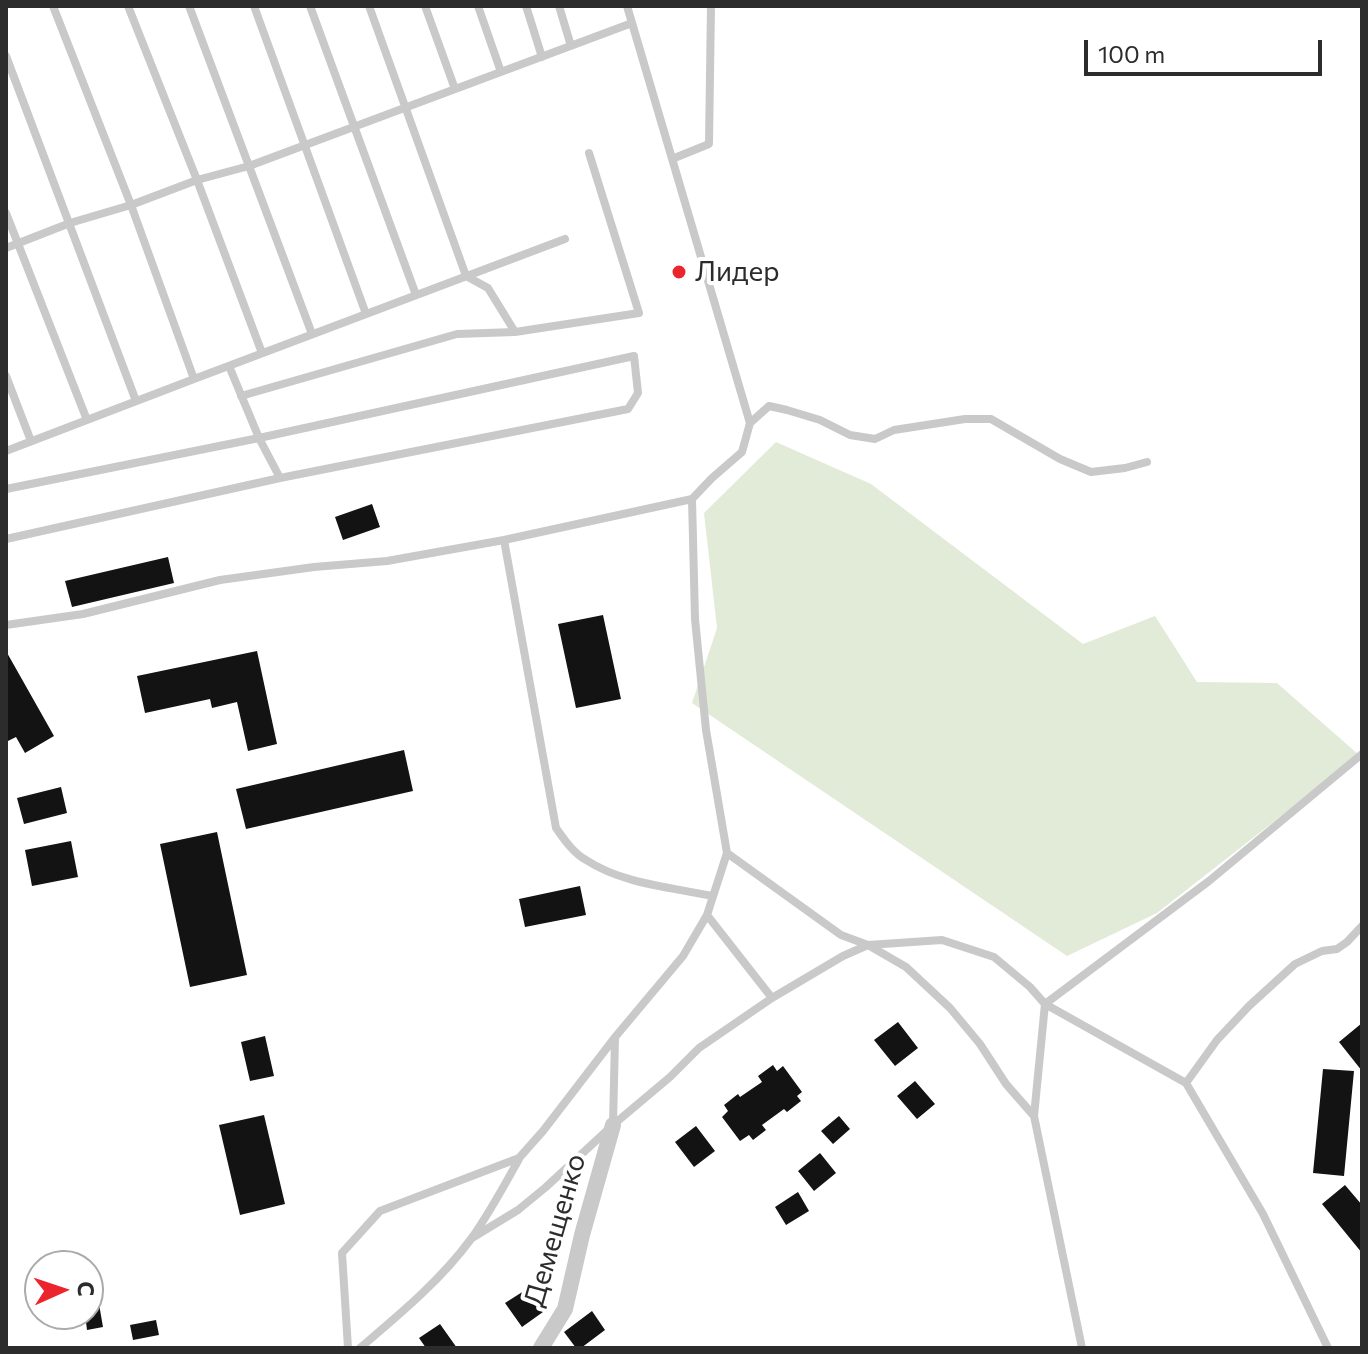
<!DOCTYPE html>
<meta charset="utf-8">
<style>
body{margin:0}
#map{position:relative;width:1368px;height:1354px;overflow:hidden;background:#fff;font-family:Commissioner,sans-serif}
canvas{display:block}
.frame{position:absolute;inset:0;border:8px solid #2c2c2c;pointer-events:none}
.north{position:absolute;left:24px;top:1250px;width:80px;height:80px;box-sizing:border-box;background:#fff;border:2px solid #ababab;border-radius:50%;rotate:87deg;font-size:22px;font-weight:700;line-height:32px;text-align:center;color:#2c2c2c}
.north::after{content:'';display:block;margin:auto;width:28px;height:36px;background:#ec252d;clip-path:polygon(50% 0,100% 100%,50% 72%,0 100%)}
.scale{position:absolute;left:1084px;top:40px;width:238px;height:36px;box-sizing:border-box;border:4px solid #2c2c2c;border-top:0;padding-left:10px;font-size:24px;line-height:28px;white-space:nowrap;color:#2c2c2c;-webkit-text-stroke:6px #fff;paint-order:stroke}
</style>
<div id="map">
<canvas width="1368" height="1354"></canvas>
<div class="frame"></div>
<div class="north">С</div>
<div class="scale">100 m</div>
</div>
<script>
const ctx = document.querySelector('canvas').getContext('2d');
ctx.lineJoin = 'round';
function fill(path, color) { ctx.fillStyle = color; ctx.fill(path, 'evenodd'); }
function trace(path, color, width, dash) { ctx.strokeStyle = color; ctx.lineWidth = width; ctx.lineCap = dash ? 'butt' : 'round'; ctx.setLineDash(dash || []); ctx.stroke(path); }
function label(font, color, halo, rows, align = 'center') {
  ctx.font = font + ' Commissioner,sans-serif'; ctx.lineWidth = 8; ctx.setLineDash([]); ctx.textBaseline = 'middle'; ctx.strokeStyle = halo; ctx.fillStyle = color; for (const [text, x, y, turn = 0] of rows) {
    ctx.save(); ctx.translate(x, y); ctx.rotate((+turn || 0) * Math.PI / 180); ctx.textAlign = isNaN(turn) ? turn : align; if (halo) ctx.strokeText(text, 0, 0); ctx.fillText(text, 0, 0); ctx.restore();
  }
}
const green = new Path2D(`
 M776,442L871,484L1083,644L1155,616L1197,682L1277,683L1359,755L1157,913L1067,956L692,703L717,628L704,513Z`);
const building = new Path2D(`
 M372,504L380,527L343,540L335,517Z
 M168,557L174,583L72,607L65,581Z
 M603,615L621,699L576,708L558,624Z
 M6,651L54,736L25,753L16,737L6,742Z
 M257,651L277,744L248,751L237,702L212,708L210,699L145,713L137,676Z
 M404,750L413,791L246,829L236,789Z
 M61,787L67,813L24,824L17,798Z
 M217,832L247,975L190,987L160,844Z
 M71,841L78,877L32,886L25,850Z
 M580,886L586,915L525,927L519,899Z
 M898,1022L918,1048L895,1066L874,1040Z
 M1362,1023V1071L1339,1042Z
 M265,1036L274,1076L250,1081L241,1042Z
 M773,1065L777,1071L783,1066L802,1092L797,1096L801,1101L787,1112L784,1109L762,1125L766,1130L753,1140L749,1135L740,1141L722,1117L728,1111L724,1105L738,1094L740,1097L762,1082L758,1076Z
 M1323,1069L1354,1071L1344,1176L1313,1173Z
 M915,1081L935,1104L917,1119L897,1096Z
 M264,1115L285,1204L240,1215L219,1125Z
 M839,1116L850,1129L833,1144L821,1131Z
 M696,1126L715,1151L694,1167L675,1142Z
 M820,1153L836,1173L814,1191L798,1171Z
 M1345,1185L1362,1205V1253L1322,1204Z
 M798,1192L809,1211L786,1225L775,1207Z
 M88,1281H95L103,1327L87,1330L85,1314H88Z
 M527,1289L543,1312L522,1327L505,1303Z
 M592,1311L605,1330L581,1348H576L564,1332Z
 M156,1320L159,1335L133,1340L130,1325Z
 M440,1324L457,1348H426L419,1338Z`);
const service = new Path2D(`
 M53,6L131,205L194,379L565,239
 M128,6L197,180L262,353
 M189,6L312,334
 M254,6L366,314
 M310,6L416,295
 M369,6L466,276L488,288L515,332L639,313L589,153
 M425,6L455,89
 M478,6L501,72
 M526,6L542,57
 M559,6L571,46
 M627,6L750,423
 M6,56L136,401
 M672,159L709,144L711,6
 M6,213L87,420
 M6,248L70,223L131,205L197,180L249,166L632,23
 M6,376L31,441
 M241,396L457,334L515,332
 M6,451L194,379
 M6,489L259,438L229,366
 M692,499L695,619L706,730L727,853L841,935L868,945L942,940L994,957L1030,987L1045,1004L1186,1083
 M6,539L280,478L628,409L638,393L634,356L259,438L280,478
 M504,540L556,828C564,839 573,853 586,860C623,884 670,887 712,896
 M6,625L83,614L220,580L314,567L387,561L504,540L692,499L712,478L742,452L750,423L769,406L787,410L820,420L850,435L875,439L894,430L965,419H991L1060,459L1091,472L1125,468L1147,462
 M707,915L772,998
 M1186,1083L1263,1214L1328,1348
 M1186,1083L1217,1040L1249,1006L1295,964L1322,951L1337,949L1347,942L1362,926
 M613,1125L615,1038
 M472,1238L518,1210L546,1187L613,1125L670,1077L699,1048L772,998L843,956L868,945L906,967L950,1008L980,1044L1006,1084L1034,1116
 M348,1348L342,1253L380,1211L519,1158L543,1131L616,1036L683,956L707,915L727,853
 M360,1348C400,1314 440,1281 471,1239C489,1214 504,1186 519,1159
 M1082,1348L1034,1116L1045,1004L1209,881L1362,754`);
const minor = new Path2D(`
 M541,1348L565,1309L582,1235L613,1125`);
const markers = [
 [679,272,8,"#ec252d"]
];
const poiNames = [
 ["Лидер",695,272]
];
const streetNames = [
 ["Демещенко",555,1230,-74]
];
fill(green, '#e2ebd8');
fill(building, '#131313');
trace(service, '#c9c9c9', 8);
trace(minor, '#c9c9c9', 16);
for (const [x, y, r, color] of markers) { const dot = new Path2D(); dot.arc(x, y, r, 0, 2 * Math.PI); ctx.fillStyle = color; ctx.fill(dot); trace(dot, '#fff', 3); }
label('28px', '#2c2c2c', '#fff', poiNames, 'left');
label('28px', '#2c2c2c', '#fff', streetNames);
</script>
